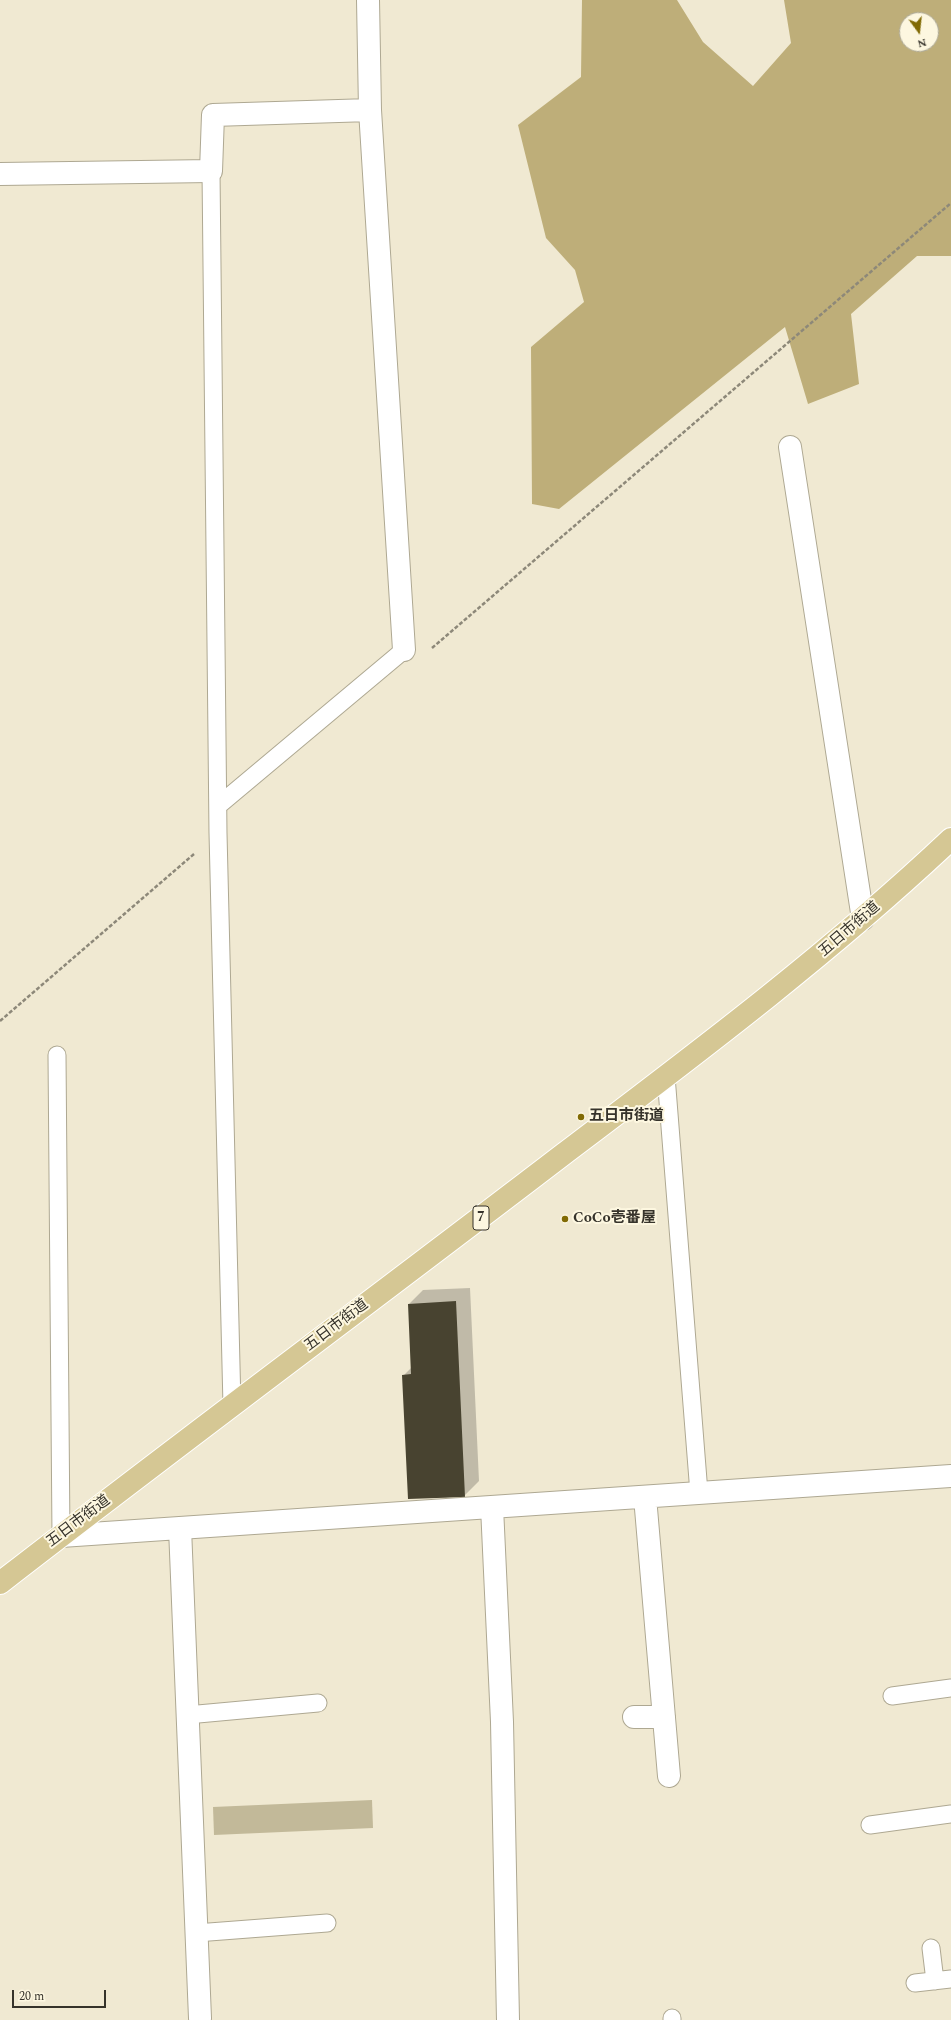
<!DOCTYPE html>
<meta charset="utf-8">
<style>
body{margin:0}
#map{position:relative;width:951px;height:2020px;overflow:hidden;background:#f0e9d2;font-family:Spectral,serif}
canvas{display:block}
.north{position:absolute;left:899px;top:12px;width:40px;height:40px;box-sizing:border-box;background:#fdf7e0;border:1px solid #ada998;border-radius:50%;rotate:165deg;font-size:11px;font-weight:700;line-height:16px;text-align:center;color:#36332b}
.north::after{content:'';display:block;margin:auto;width:14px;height:18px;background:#816a04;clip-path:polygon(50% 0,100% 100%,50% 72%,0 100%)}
.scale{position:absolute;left:12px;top:1990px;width:94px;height:18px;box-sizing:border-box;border:2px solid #36332b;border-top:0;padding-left:5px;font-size:12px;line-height:14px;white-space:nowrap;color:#36332b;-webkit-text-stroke:3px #fdf7e0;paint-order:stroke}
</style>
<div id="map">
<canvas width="951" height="2020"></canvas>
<div class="north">N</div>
<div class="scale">20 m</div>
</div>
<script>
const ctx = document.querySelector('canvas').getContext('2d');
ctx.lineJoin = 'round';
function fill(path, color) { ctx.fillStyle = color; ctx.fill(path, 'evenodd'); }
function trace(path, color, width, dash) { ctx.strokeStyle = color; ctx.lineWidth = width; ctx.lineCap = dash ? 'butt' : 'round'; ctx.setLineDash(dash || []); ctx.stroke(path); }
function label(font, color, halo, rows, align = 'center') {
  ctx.font = font + ' Spectral,"Noto Sans JP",serif'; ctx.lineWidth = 4; ctx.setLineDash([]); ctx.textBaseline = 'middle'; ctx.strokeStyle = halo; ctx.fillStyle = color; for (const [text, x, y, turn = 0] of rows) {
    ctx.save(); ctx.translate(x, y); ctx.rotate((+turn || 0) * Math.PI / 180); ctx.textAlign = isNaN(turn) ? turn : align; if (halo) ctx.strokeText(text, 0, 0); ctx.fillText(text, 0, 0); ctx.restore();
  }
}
const green = new Path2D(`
 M372,1800L373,1828L214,1835L213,1807Z`);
const forest = new Path2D(`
 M582,0H677L703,42L753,86L791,43L784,0H951V256H917L851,314L859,384L808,404L785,327L559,509L532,504L531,347L584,302L575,270L546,238L518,125L581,77ZM907,20H931V44H907Z`);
const shadow = new Path2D(`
 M470,1288L479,1481L464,1496L403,1376L412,1367L409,1304L423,1290Z`);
const building = new Path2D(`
 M456,1301L465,1497L408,1499L402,1375L411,1374L408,1304Z`);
const path = new Path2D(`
 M432,648L951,203
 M0,1021L194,854`);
const service = new Path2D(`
 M211,171L218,833L232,1406
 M219,805L404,650
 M57,1055L61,1536
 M666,1076L699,1493
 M892,1696L951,1688
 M187,1715L318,1703
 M870,1825L951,1814
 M196,1933L327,1923
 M931,1948L935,1981
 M915,1983L951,1979
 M672,2018V2020`);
const minor = new Path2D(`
 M368,0L370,110L404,650
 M0,174L211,171L213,115L370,110
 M790,447L863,919
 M645,1497L669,1776
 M492,1507L502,1722L508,2020
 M180,1528L200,2018
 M61,1536L951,1476
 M634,1717H664`);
const primary = new Path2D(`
 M0,1583C187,1438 377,1297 565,1153C697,1053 830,953 951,839`);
const markers = [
 [581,1117,4,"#816a04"],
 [565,1219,4,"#816a04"]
];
const shields = [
 [481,1218,16]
];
const shieldNames = [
 ["7",481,1218]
];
const streetNames = [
 ["五日市街道",850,930,-41],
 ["五日市街道",337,1326,-37],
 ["五日市街道",79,1522,-37]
];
const poiNames = [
 ["五日市街道",589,1117],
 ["CoCo壱番屋",573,1219]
];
fill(green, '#c2b999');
fill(forest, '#beae79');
fill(shadow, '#0003');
fill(building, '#484330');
trace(service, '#aea892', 19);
trace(minor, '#aea892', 24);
trace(primary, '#fff', 24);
trace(path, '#8d8879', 2.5, [4, 2]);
trace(service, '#fff', 17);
trace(minor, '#fff', 22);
trace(primary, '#d5c794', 22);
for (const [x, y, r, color] of markers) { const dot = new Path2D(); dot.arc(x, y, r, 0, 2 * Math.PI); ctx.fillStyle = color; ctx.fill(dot); trace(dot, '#fdf7e0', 1.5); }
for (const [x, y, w] of shields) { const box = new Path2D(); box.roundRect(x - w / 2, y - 12, w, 24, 3); ctx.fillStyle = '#fdf7e0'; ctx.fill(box); trace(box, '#36332b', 1); }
label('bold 14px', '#36332b', null, shieldNames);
label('15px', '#36332b', '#fdf7e0', streetNames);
label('bold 15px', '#36332b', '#fdf7e0', poiNames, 'left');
</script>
